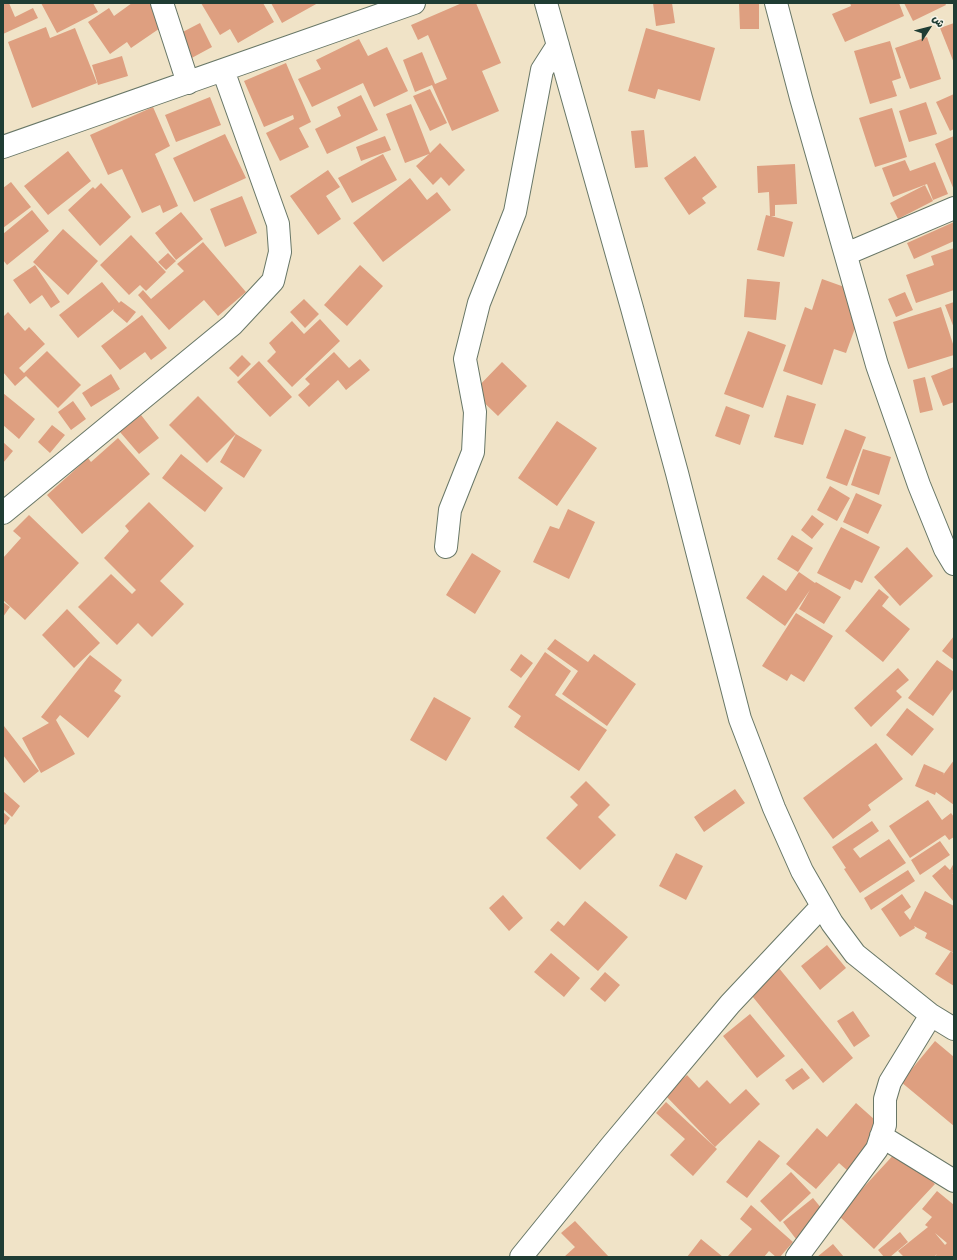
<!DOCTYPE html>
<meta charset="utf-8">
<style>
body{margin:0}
#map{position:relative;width:957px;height:1260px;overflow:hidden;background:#f0e3c7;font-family:Caveat,"Playpen Sans Arabic",sans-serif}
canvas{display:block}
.frame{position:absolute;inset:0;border:4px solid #1f3d34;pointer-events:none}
.north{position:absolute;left:909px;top:8px;width:40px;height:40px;-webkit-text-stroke:3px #f7f3e8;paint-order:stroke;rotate:54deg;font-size:11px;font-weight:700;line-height:16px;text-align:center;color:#1f3d34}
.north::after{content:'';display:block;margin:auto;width:14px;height:18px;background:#1f3d34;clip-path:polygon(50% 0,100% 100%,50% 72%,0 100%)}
</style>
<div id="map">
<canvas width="957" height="1260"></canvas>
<div class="frame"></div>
<div class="north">ش</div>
</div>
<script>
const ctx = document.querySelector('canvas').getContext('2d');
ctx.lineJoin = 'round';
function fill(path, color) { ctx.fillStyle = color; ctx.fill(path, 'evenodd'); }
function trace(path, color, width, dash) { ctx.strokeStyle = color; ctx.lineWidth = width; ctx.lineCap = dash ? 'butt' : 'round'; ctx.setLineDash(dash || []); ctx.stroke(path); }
const building = new Path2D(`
 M3,3H9L15,17L33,8L38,18L3,34Z
 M41,3H93L98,12L57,33Z
 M132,3H156L169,22L131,48L127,42L110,54L88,22L109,8L114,16Z
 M201,3H263L274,22L238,43L230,29L220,35Z
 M271,3H318L282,23Z
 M462,3H476L501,63L482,71L499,111L452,131L432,85L415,92L403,60L422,52L435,84L447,79L428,35L418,40L411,25Z
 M653,3H672L675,23L656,26Z
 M739,3H759V29H740Z
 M850,3H899L904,16L845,42L832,14L851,6Z
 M904,3H945L946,5L913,21Z
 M200,23L212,47L188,60L175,36Z
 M954,23V63L940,28Z
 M46,27L50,38L75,28L97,83L32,108L8,42Z
 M646,28L715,48L700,101L658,89L655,99L628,91Z
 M927,37L941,79L910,89L895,48Z
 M359,39L368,56L387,47L408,91L374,107L363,83L312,107L298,79L321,69L316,60Z
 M890,41L901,78L892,81L897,96L870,104L854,51Z
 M122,56L128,76L98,85L92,65Z
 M286,63L311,122L299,128L309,147L280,161L266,133L294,119L293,115L264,127L244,81Z
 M430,89L447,123L430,131L413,96Z
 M954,94V129L950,131L936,102Z
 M361,95L378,130L327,154L315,129L341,116L337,107Z
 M210,97L221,125L176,142L165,115Z
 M926,102L937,134L909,142L899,111Z
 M411,104L430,153L440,143L465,170L449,186L441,177L433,185L416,166L429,154L405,163L386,114Z
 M153,107L170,146L155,154L178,206L163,213L160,205L142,213L122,169L108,175L90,135Z
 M892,108L907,157L875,167L859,118Z
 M644,130L648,167L635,168L631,131Z
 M225,134L246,178L194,202L173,158Z
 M385,136L391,150L361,161L356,147Z
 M954,136V190L935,144Z
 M68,151L91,181L48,215L24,186Z
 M383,154L397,180L352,203L338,178Z
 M695,156L717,187L702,198L706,203L689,215L664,178Z
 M905,160L910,171L935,162L948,194L933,200L927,184L893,197L882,168Z
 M795,164L797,204L775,205V216H771L793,222L784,257L757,250L766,215L770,216L769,192L758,193L757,166Z
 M328,170L340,187L326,196L341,219L318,235L290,196Z
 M410,178L427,200L437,192L451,210L383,262L353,223Z
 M11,182L31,207L3,228V188Z
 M101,183L131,217L100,246L68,210L93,187L95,189Z
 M925,185L933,201L898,219L890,203Z
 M242,196L257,233L225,247L210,209Z
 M32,210L49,231L7,265L3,260V234Z
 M181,212L203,239L176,260L155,233Z
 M954,222V241L914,259L907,243Z
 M63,229L98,261L68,295L33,262Z
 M131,235L166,272L146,291L140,285L129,295L100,265Z
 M203,242L246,292L218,316L204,300L169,330L138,295L143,290L151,299L184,271L177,264Z
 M954,248V290L916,303L906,275L934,265L931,256Z
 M168,253L176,261L166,270L158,262Z
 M35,265L60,302L51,308L42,295L30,304L13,280Z
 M360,265L383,286L347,326L324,305Z
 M747,279L780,282L776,320L744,317Z
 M822,279L867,295L846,353L834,349L822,385L783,371L805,307L812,310Z
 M102,282L119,303L121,301L136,312L127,323L113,311L114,309L78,338L59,315Z
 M905,292L913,310L896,317L888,299Z
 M304,299L319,314L305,328L290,312Z
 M954,302V328L945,305Z
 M941,307L954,347V355L908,369L893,322Z
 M8,312L25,331L29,327L45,344L19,368L24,373L47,351L81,385L58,408L26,376L15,386L3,372V317Z
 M142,315L167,348L151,360L145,352L120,370L101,346Z
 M320,319L340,341L292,387L267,361L276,352L269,343L292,321L304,334Z
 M748,331L786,345L763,408L724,394Z
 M334,352L349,368L360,359L370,370L346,390L338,380L309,407L298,395L310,384L305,379Z
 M242,355L251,364L238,377L229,368Z
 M259,361L292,397L270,417L237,382Z
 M502,362L527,386L498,416L473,392Z
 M954,367V402L943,406L931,376Z
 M111,374L120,389L91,407L82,393Z
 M925,377L933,410L920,413L913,380Z
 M3,393L35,419L19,439L3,425Z
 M787,395L816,404L803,445L774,437Z
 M198,396L236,434L207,463L169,425Z
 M73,401L86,419L71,430L58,412Z
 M726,406L750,415L740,445L715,436Z
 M141,415L159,438L139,454L120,432Z
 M557,421L597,448L557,506L518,478Z
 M52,425L65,435L50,453L38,442Z
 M845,429L866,437L847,486L826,478Z
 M236,434L262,450L244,478L220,462Z
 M118,438L150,474L82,534L47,495L88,458L91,462Z
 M3,442L13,451L3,463Z
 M863,449L891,457L879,495L851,485Z
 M181,454L223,488L205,512L162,478Z
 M830,486L850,498L837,521L817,510Z
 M856,493L882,505L868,534L843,522Z
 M149,502L194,546L160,581L184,604L152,637L138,623L117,645L78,607L111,574L132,594L136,590L104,558L129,531L125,526Z
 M568,509L595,522L569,579L533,562L550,526L559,529Z
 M29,515L79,563L25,620L3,600V558L21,538L13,531Z
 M812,515L824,524L812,539L801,530Z
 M841,527L880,547L862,583L855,580L850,590L817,573Z
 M792,535L813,548L798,572L777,559Z
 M907,547L933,576L900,606L874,577Z
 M472,553L501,571L475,614L446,595Z
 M799,572L815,583L816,582L841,597L824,624L799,609L810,590L785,626L746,598L763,575L786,591Z
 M879,589L889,597L882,606L910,629L883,662L845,631Z
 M3,602L10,607L3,617Z
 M67,609L100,643L74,668L42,635Z
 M796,613L833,636L804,682L791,674L787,681L762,666Z
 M954,636V660L942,651Z
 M555,639L588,662L594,654L636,684L607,726L562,694L578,671L547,649Z
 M545,652L571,671L555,695L607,730L579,771L514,727L521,716L508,707Z
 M521,654L533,663L521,678L510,670Z
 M90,655L122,680L114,691L121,696L88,738L60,715L56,720L75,754L41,773L22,738L49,723L41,717Z
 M937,660L954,672V688L933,716L908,698Z
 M898,668L909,680L896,691L902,697L871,727L854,708Z
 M434,697L471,718L446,761L410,740Z
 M907,708L934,729L912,756L886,735Z
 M4,726L39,771L24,783L3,755V727Z
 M876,743L903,779L868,805L871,810L833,839L803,798Z
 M954,760V805L936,792L935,795L915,786L924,764L944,773L943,775Z
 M586,781L610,805L598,817L616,835L580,870L546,838L578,805L570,797Z
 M735,789L745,803L704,832L694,817Z
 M3,791L20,806L12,817L3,809Z
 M928,800L942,820L951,813L954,817V837L949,840L945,835L910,858L889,826Z
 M3,812L10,818L5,825L3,823Z
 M872,821L879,831L853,849L860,858L889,839L906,863L860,893L844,869L846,868L832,847Z
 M940,841L950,855L920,875L911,860Z
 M676,853L703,866L686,900L659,886Z
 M954,863V874L952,873L954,875V902L932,876L945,865L950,870Z
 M908,870L915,881L871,910L864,898Z
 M925,891L954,906V953L925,938L927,933L914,926L915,928L900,937L881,909L902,894L911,907L904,912L910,920Z
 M503,895L523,918L509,931L489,908Z
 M585,901L628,937L598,971L550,930L558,921L564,926Z
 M827,945L846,968L820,990L801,966Z
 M951,951L954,954V986L935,974Z
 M551,953L580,978L564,997L534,972Z
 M778,967L853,1058L823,1083L748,991Z
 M605,972L620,985L605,1002L590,989Z
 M853,1011L870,1036L854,1047L837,1021Z
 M750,1014L785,1056L757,1078L723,1036Z
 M935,1041L954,1057V1126L901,1082Z
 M802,1068L810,1078L793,1090L785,1080Z
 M687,1075L699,1088L707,1080L730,1104L746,1089L760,1104L715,1147L665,1095Z
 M666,1102L717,1149L693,1176L670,1155L685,1139L656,1113Z
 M856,1103L884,1128L848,1171L839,1163L816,1189L786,1164L817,1128L827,1137Z
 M759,1140L780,1156L747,1198L726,1182Z
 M898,1150L935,1184L874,1249L838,1215Z
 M791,1172L811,1193L780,1222L760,1201Z
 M937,1191L954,1205V1257H935L937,1254L934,1257H904L898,1251L928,1227L925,1225L932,1217L922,1209ZM935,1233L947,1243L945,1245Z
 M813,1198L826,1214L796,1239L783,1222Z
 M751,1205L793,1242L780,1257H776L769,1251L764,1257H729L728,1256L752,1229L740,1219Z
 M575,1221L609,1257H564L575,1247L561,1233Z
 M900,1232L908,1242L890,1257H884L878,1250Z
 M701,1239L723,1257H687Z
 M833,1244L844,1257H817Z`);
const minor = new Path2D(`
 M162,3L188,83
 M546,3L632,308L677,473L740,719L774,808L802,871L832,923L855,954L931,1015L954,1029
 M776,3L801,98L877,365L919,485L945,549L954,564
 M3,147L414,3
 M846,254L954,208
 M3,513L232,325L273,281L280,252L278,224L223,70
 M446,547L450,510L473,452L475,412L465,359L479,303L515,212L542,70L558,45
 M881,1136L954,1181
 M521,1257L611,1146L730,1004L822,906
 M797,1257L877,1149L885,1125V1099L890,1082L931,1015`);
fill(building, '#de9f80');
trace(minor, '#687767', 24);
trace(minor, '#fff', 22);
</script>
